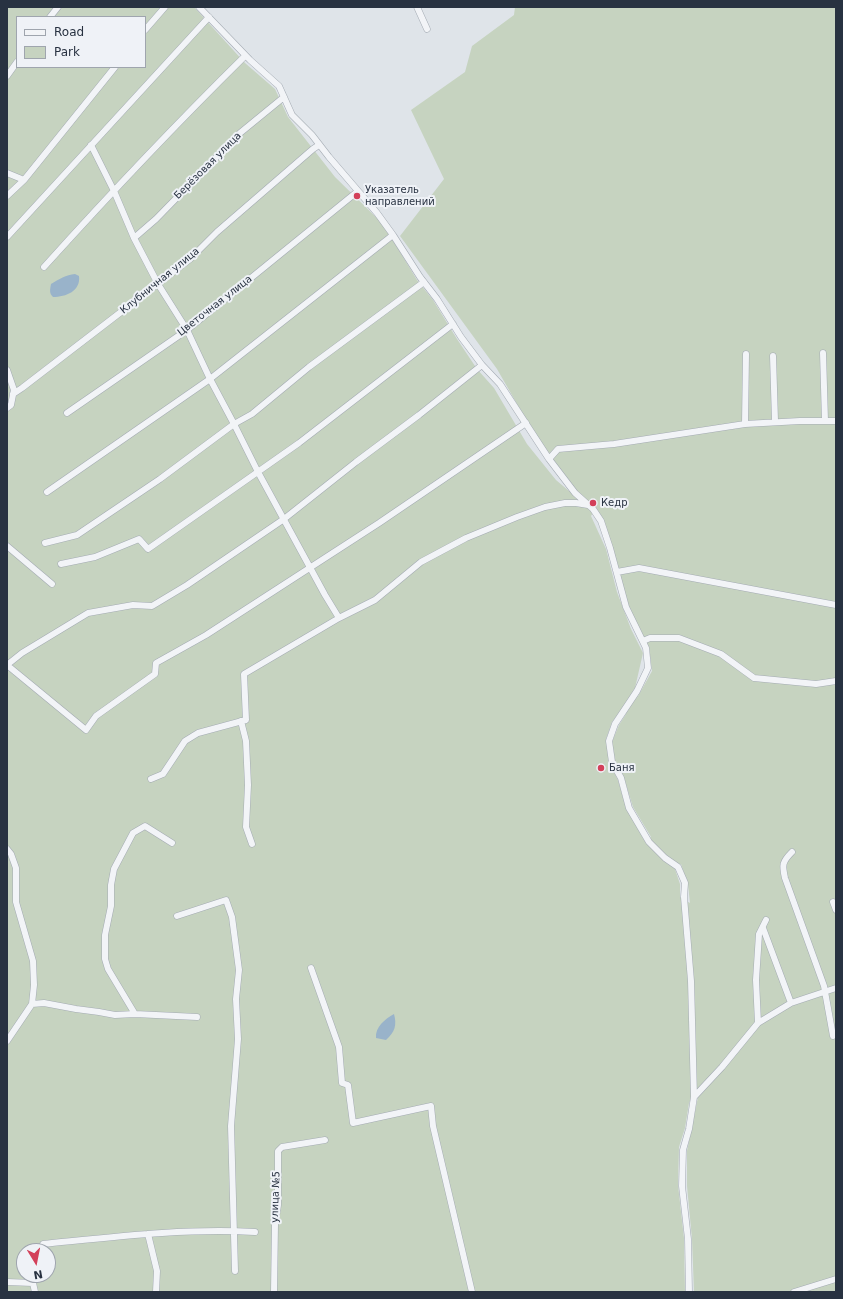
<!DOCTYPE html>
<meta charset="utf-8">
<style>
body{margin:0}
#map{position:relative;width:843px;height:1299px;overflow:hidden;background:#dfe4e9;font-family:"DejaVu Sans",sans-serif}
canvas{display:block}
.frame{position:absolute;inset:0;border:8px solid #283241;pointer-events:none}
.legend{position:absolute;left:16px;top:16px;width:130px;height:52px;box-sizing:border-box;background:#eff2f7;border:1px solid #9fa5ae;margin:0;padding:5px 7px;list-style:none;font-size:12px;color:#283241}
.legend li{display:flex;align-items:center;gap:8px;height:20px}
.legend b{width:20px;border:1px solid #9fa5ae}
.north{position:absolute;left:16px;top:1243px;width:40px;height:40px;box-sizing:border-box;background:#eff2f7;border:1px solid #9fa5ae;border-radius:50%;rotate:170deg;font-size:11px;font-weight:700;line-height:16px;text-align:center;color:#283241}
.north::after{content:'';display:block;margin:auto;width:14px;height:18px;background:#d3405a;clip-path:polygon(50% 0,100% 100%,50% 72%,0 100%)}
</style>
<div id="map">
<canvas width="843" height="1299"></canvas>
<div class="frame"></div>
<ul class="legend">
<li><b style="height:5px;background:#f2f4f7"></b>Road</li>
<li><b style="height:11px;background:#c6d3c0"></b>Park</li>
</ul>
<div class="north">N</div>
</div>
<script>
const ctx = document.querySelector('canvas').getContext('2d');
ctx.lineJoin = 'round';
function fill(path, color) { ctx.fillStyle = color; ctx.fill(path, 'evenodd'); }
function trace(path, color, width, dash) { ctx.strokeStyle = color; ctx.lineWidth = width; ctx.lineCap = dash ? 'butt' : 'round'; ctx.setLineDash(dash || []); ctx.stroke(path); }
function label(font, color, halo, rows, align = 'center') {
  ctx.font = font + ' "DejaVu Sans",sans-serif'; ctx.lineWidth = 4; ctx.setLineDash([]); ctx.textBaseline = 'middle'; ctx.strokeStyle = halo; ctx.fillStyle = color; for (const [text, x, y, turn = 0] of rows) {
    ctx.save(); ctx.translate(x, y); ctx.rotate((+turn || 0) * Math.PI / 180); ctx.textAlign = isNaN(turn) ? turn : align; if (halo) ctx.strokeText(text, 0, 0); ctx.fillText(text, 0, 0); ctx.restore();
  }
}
const green = new Path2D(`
 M7,7H194L245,63L275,89L288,117L335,177L383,224L417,280L433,300L457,339L477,369L494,388L527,444L556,480L569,491L574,488L537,439L497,369L400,236L444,179L411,110L465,72L472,46L514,15L515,7H836V1292H694L692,1239L687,1186V1151L698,1097L697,1087L689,1103L685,1128L679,1147L678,1185L684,1238L685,1292H7ZM17,17H145V67H17ZM595,510L624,591L633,620L649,647L652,671L637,698L639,693L633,691L635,688L643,653L631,629L617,592L606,549L591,516ZM626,714L619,725L612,742L615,761L624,778L633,807L651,837L646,843L626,808L618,780L609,762L606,739L612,722L618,715ZM681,864L688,885L690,903L680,897V884L675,869ZM24,1251H48V1275H24Z`);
const water = new Path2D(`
 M75,274L79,276C81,291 66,297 53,297C49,293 50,290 51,284C59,279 66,275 75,274Z
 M394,1014C397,1025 395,1032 386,1040L376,1038C375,1027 385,1019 394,1014Z`);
const minor = new Path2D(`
 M199,7L250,60L279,86L292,115L312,135L329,157L377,213L393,235L420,277L437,299L461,337L482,365L500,384L549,459L575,493L593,509L601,521L610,548L626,607L646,648L648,668L637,691L615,724L609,741L612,762L621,778L629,808L649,842L665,858L678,867L685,883L684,897L691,981L694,1097L689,1129L683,1150L682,1186L688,1239L689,1292
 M417,7L427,29
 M50,17L58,7
 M145,30L165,7
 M7,76L17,62
 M91,145L114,191L134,238L158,284L187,330L210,379L234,424L258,472L325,595L339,618
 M7,173L24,180
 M7,196L24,180L115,67
 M7,237L209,17
 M134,238L156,219L240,133L284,97
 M44,267C109,195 176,124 245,56
 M823,353L825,421
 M773,356L775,421
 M7,370L14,390L11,405L7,408
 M13,394L22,388L190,259L217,232L313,149L319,145
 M67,413L187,330L358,191
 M745,424L746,354
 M549,459L558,449L614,444L745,424L800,421H836
 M47,492L210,379L393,235
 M45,543L77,535L160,479L234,424L252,414L309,367L424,282
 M7,546L52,584
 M61,564L95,557L139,539L148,549L299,443L453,324
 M617,572L639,568L836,605
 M643,641L650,638H679L721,654L754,678L816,684L836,681
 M7,665L86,730L96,716L155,674L156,663L206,635L379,523L526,423
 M7,665L22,653L88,613L133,605L152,606L187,585L284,519L356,462L419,415L482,365
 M241,721L246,741L248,785L246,827L252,844
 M151,779L163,774L185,741L198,733L246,720L244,674L339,618L375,600L421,562L466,538L517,517L545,507L565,503H576L588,505
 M7,849L11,854L16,868V902L33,961L34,985L32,1004L7,1041
 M792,852C782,862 782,865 785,878L824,986L833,1036
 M833,902L836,910
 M177,916L226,900L232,917L239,970L236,999L238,1039L231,1126L235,1271
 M763,928L791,1003
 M311,968L339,1047L342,1083L348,1085L353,1123L431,1106L433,1126L472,1292
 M32,1004L44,1003L76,1009L99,1012L115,1015L135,1014L197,1017
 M135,1014L108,969L105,959V935L111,906V885L114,869L133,833L145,826L172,843
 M758,1023L756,980L759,934L766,920
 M694,1097L722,1067L758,1023L791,1003L836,988
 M148,1234L157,1271L156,1292
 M41,1251L43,1244C113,1237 184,1228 255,1232
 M7,1282L33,1283L35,1275
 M33,1283L35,1292
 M274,1292L275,1224L278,1205V1151L282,1147L325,1140
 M794,1292L836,1279`);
const markers = [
 [357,196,4,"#d3405a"],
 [593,503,4,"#d3405a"],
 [601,768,4,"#d3405a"]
];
const streetNames = [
 ["Берёзовая улица",208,166,-45],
 ["Клубничная улица",160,281,-39],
 ["Цветочная улица",215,306,-38],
 ["улица №5",276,1197,-88]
];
const poiNames = [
 ["Указатель",365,190],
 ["направлений",365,202],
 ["Кедр",601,503],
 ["Баня",609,768]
];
fill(green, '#c6d3c0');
fill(water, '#99b3ca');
trace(minor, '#a4abb3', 7);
trace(minor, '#f2f4f7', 6);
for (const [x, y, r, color] of markers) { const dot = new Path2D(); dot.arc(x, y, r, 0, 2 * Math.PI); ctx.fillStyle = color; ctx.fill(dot); trace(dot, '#eff2f7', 1.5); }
label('10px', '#283241', '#eff2f7', streetNames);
label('10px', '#283241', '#eff2f7', poiNames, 'left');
</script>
